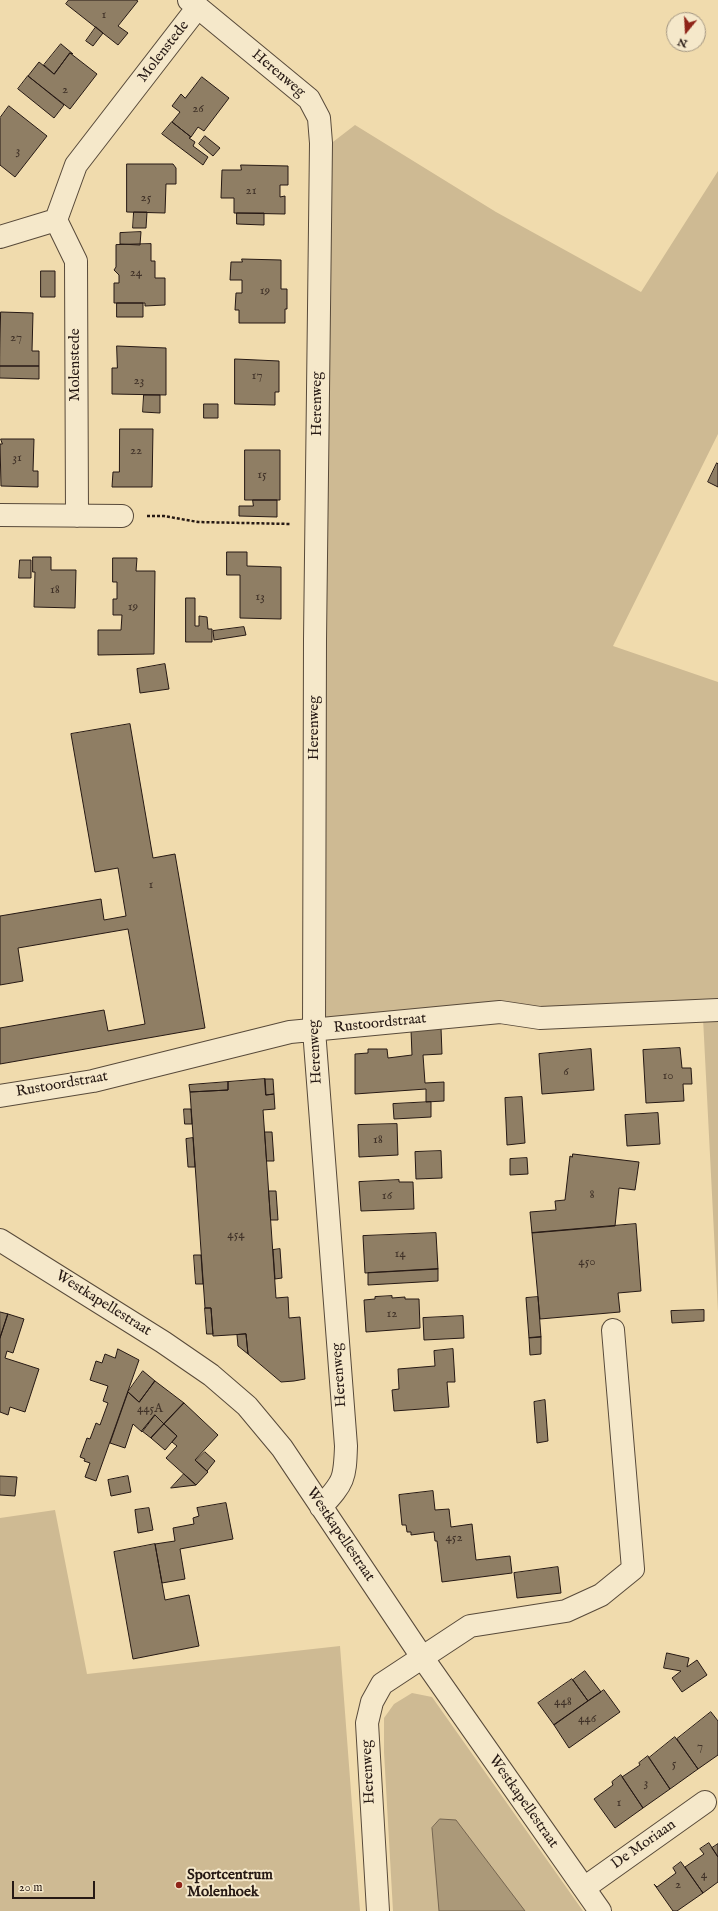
<!DOCTYPE html>
<style>
body{margin:0}
#map{position:relative;width:718px;height:1911px;overflow:hidden;background:#f0dbad;font-family:"IM FELL English",serif}
canvas{display:block}
.north{position:absolute;left:666px;top:12px;width:40px;height:40px;box-sizing:border-box;background:#f5e8ca;border:1px solid #a29581;border-radius:50%;rotate:198deg;font-size:11px;font-weight:700;line-height:16px;text-align:center;color:#261914}
.north::after{content:'';display:block;margin:auto;width:14px;height:18px;background:#8f2418;clip-path:polygon(50% 0,100% 100%,50% 72%,0 100%)}
.scale{position:absolute;left:12px;top:1881px;width:83px;height:18px;box-sizing:border-box;border:2px solid #261914;border-top:0;padding-left:5px;font-size:12px;line-height:14px;white-space:nowrap;color:#261914;-webkit-text-stroke:3px #f5e8ca;paint-order:stroke}
</style>
<div id="map">
<canvas width="718" height="1911"></canvas>
<div class="north">N</div>
<div class="scale">20 m</div>
</div>
<script>
const ctx = document.querySelector('canvas').getContext('2d');
ctx.lineJoin = 'round';
function fill(path, color) { ctx.fillStyle = color; ctx.fill(path, 'evenodd'); }
function trace(path, color, width, dash) { ctx.strokeStyle = color; ctx.lineWidth = width; ctx.lineCap = dash ? 'butt' : 'round'; ctx.setLineDash(dash || []); ctx.stroke(path); }
function label(font, color, halo, rows, align = 'center') {
  ctx.font = font + ' "IM FELL English",serif'; ctx.lineWidth = 4; ctx.setLineDash([]); ctx.textBaseline = 'middle'; ctx.strokeStyle = halo; ctx.fillStyle = color; for (const [text, x, y, turn = 0] of rows) {
    ctx.save(); ctx.translate(x, y); ctx.rotate((+turn || 0) * Math.PI / 180); ctx.textAlign = isNaN(turn) ? turn : align; if (halo) ctx.strokeText(text, 0, 0); ctx.fillText(text, 0, 0); ctx.restore();
  }
}
const green = new Path2D(`
 M355,125L496,212L641,292L718,171V434L613,646L718,682V1003L530,1009L523,1004L324,1022L329,145Z
 M703,1018H718V1312Z
 M55,1510L87,1674L340,1646L360,1911H0V1518Z
 M412,1693L432,1697L583,1911H393L384,1752V1718L394,1704Z`);
const water = new Path2D(`
 M440,1819L456,1820L525,1911H439L432,1828Z`);
const building = new Path2D(`
 M69,0H136L138,1L118,26L128,33L118,45L66,4Z
 M96,27L103,33L93,46L86,41Z
 M61,44L73,54L70,53L54,74L44,65Z
 M70,53L97,74L70,109L28,76L39,62L54,74Z
 M28,76L64,105L54,118L18,89Z
 M202,77L229,98L204,131L198,127L191,137L172,122L180,112L172,106L181,94L185,98Z
 M9,106L47,136L15,177L0,165V118Z
 M172,122L191,137L189,138L195,142L193,146L208,157L203,165L162,134Z
 M205,136L220,148L213,156L199,144Z
 M127,164H173L176,168V184H166L165,213L127,212Z
 M241,165L288,166V185H280V197L285,196V214L234,213V198H221L222,170H241Z
 M134,212H147L146,228H133Z
 M237,213H264V225L237,224Z
 M141,232L140,245L120,244V233Z
 M151,244V261H155V278H165V305L145,306V303H114V283H119V275L114,270L116,267V245Z
 M242,259L281,260V289H287V309H285V323H239V310H235L236,293H242V280H230L231,262H242Z
 M41,271H55V297H41Z
 M117,303H143V317H117Z
 M1,312L33,313L32,351H39V366H0Z
 M117,346L166,348V395L112,394V368H117Z
 M235,359L279,361V392H275V405L235,404Z
 M0,366H39V379L0,378Z
 M144,395H160V413L143,412Z
 M204,404H218V418H204Z
 M120,429H153L152,487H112L113,472H119Z
 M1,439H34L33,471H38V487L1,486L0,444H2Z
 M245,450H280V500H245Z
 M717,463L718,464V487L708,482Z
 M253,500H277V517L239,516V506H253Z
 M227,552H247V566L281,567V619L240,618V575H227Z
 M33,557H51V570H76L75,608L34,607L35,572H33Z
 M113,558H137L136,571H155L154,654L98,655V630H121L122,615H113V599H117V582H113Z
 M20,560H31V578H19Z
 M186,598H195V626H199V616L207,617L208,629H212V642H186Z
 M244,627L246,635L214,640L213,631Z
 M165,664L169,689L140,693L137,669Z
 M130,724L153,858L175,854L205,1028L0,1064V1028L104,1010L108,1031L145,1024L128,929L18,948L23,981L0,985V916L101,899L104,920L126,916L118,868L95,872L71,734Z
 M441,1028L442,1054L423,1055L425,1083L444,1082V1101L426,1102V1089L355,1094V1054L368,1053V1049H387L388,1058L412,1055L411,1030Z
 M680,1048L682,1068H691L692,1084H683L684,1101L646,1103L643,1050Z
 M591,1049L594,1090L542,1094L539,1054Z
 M265,1079H273L274,1094L266,1095Z
 M265,1079L266,1095L274,1094L275,1109L263,1110L276,1298L288,1297L289,1318L300,1317L305,1379L294,1381L281,1382L248,1354L246,1334L213,1336L211,1308H205L190,1092L228,1090V1082Z
 M228,1082V1090L190,1092L189,1085Z
 M522,1097L525,1143L507,1145L505,1098Z
 M431,1102V1117L394,1119L393,1104Z
 M184,1109H191L192,1124H185Z
 M658,1113L660,1144L627,1146L625,1115Z
 M397,1124L398,1155L359,1157L358,1125Z
 M265,1132H272L274,1161H267Z
 M193,1138L195,1167H188L186,1139Z
 M441,1151L442,1178L416,1179L415,1152Z
 M573,1154L639,1162L635,1190L619,1188L615,1226L532,1233L530,1212L556,1210L555,1201L565,1200L570,1156L572,1157Z
 M527,1158L528,1174L510,1175V1159Z
 M399,1180V1182H413L414,1209L361,1211L359,1182Z
 M269,1191H276L278,1220H271Z
 M636,1224L641,1291L618,1293L620,1312L540,1319L532,1233Z
 M436,1233L438,1269L365,1273L363,1236Z
 M280,1249L282,1278L275,1279L273,1250Z
 M194,1255H201L203,1284H196Z
 M438,1269V1281L368,1285V1273Z
 M392,1296V1298L405,1297V1299H419L420,1328L366,1332L364,1300L375,1299V1297Z
 M538,1297L541,1337L529,1338L526,1298Z
 M205,1308H211L213,1334H207Z
 M704,1310V1321L672,1323L671,1311Z
 M0,1312L8,1314L0,1338Z
 M8,1314L24,1319L13,1353L7,1351L5,1358L39,1369L25,1412L10,1407L8,1415L0,1412V1338Z
 M463,1316L464,1338L424,1340L423,1318Z
 M246,1334L248,1354L238,1346L237,1335Z
 M541,1337V1354L530,1355L529,1338Z
 M118,1349L139,1360L96,1481L85,1477L90,1463L84,1461L85,1459L80,1457L87,1438L90,1439L96,1423L100,1425L108,1403L103,1401L108,1386L90,1380L96,1361L102,1363L105,1354L115,1358Z
 M453,1349L455,1382H447L449,1407L394,1411L392,1390L399,1389L398,1369L435,1366L434,1351Z
 M143,1371L155,1381L139,1402L128,1392Z
 M155,1381L184,1403L164,1424L155,1415L142,1432L133,1424L125,1448L110,1443L128,1392L139,1402Z
 M545,1400L548,1441L537,1443L534,1402Z
 M184,1403L218,1435L195,1460L208,1472L196,1485L166,1458L177,1446L172,1442L177,1436L164,1424Z
 M155,1415L164,1424L151,1438L142,1431Z
 M164,1424L177,1436L165,1450L151,1438Z
 M205,1452L215,1461L207,1471L196,1461Z
 M184,1474L196,1485L171,1488Z
 M0,1476L17,1477L15,1496L0,1495Z
 M128,1476L131,1492L111,1496L108,1480Z
 M433,1491L435,1510L449,1509L451,1527L472,1524L476,1560L510,1556L512,1573L442,1582L437,1541H435L434,1532L411,1535V1532H407L406,1525H402L399,1495Z
 M226,1503L233,1539L180,1549L185,1579L162,1583L155,1544L175,1541L173,1528L194,1524L193,1518L199,1516L197,1508Z
 M149,1508L153,1530L138,1533L135,1510Z
 M155,1544L165,1600L189,1595L199,1646L133,1659L114,1552Z
 M558,1567L561,1593L517,1598L514,1573Z
 M667,1653L689,1658L687,1667L697,1660L707,1675L682,1692L672,1678L681,1671L664,1668Z
 M585,1671L601,1692L588,1701L573,1680Z
 M572,1679L588,1701L554,1725L538,1703Z
 M604,1690L620,1712L569,1748L554,1725Z
 M711,1712L718,1721V1755L698,1769L677,1739Z
 M675,1737L698,1769L670,1789L649,1758Z
 M648,1756L670,1789L643,1808L622,1777L640,1765L639,1763Z
 M621,1775L643,1808L615,1828L594,1799L613,1785L612,1782Z
 M709,1843L718,1857V1882L703,1893L685,1867L704,1854L700,1849Z
 M718,1844V1857L712,1848Z
 M681,1862L703,1893L677,1911H673L654,1884L657,1887L676,1873L673,1868Z`);
const path = new Path2D(`
 M147,516H164L198,522L291,524`);
const minor = new Path2D(`
 M189,0L309,99L319,118L321,143L315,639L314,1030L346,1446C345,1479 344,1482 321,1507
 M0,237L56,220
 M0,515L122,516
 M77,516L76,261L56,220L76,165L198,7
 M0,1096L93,1081L290,1032L500,1012L540,1018L718,1010
 M0,1240L163,1342L211,1375L247,1406L282,1448L422,1657L600,1911
 M584,1888L705,1802
 M378,1911L367,1723L372,1702L382,1684L470,1626L566,1611L601,1595L633,1569L613,1330`);
const markers = [
 [179,1885,4,"#8f2418"]
];
const numberNames = [
 ["1",104,15],
 ["2",65,90],
 ["26",198,109],
 ["3",18,151],
 ["21",251,191],
 ["25",146,198],
 ["24",136,273],
 ["19",265,291],
 ["27",16,338],
 ["17",257,376],
 ["23",139,381],
 ["22",136,451],
 ["31",17,458],
 ["15",262,475],
 ["18",55,590],
 ["13",260,597],
 ["19",133,607],
 ["1",151,885],
 ["6",566,1072],
 ["10",668,1076],
 ["18",378,1140],
 ["8",592,1195],
 ["16",387,1196],
 ["454",236,1235],
 ["14",400,1254],
 ["450",587,1262],
 ["12",392,1314],
 ["445A",150,1409],
 ["452",454,1538],
 ["448",563,1702],
 ["446",587,1719],
 ["7",700,1747],
 ["5",674,1764],
 ["3",646,1783],
 ["1",619,1803],
 ["4",704,1875],
 ["2",678,1885]
];
const streetNames = [
 ["Molenstede",164,52,-52],
 ["Herenweg",278,74,40],
 ["Molenstede",76,365,-90],
 ["Herenweg",318,404,-90],
 ["Herenweg",315,728,-90],
 ["Rustoordstraat",380,1024,-6],
 ["Herenweg",316,1052,-93],
 ["Rustoordstraat",62,1085,-10],
 ["Westkapellestraat",103,1304,32],
 ["Herenweg",340,1375,-94],
 ["Westkapellestraat",340,1535,56],
 ["Herenweg",369,1772,-93],
 ["Westkapellestraat",523,1802,55],
 ["De Moriaan",644,1845,-35]
];
const poiNames = [
 ["Sportcentrum",187,1876],
 ["Molenhoek",187,1893]
];
fill(green, '#ceba93');
fill(water, '#ab9979');
trace(water, '#766651', 1);
fill(building, '#8f7e64');
trace(building, '#261914', 1);
trace(minor, '#584a3a', 24);
trace(path, '#261914', 2.5, [3, 2]);
trace(minor, '#f5e8ca', 22);
for (const [x, y, r, color] of markers) { const dot = new Path2D(); dot.arc(x, y, r, 0, 2 * Math.PI); ctx.fillStyle = color; ctx.fill(dot); trace(dot, '#f5e8ca', 1.5); }
label('13px', '#403228', null, numberNames);
label('15px', '#261914', '#f5e8ca', streetNames);
label('bold 15px', '#261914', '#f5e8ca', poiNames, 'left');
</script>
